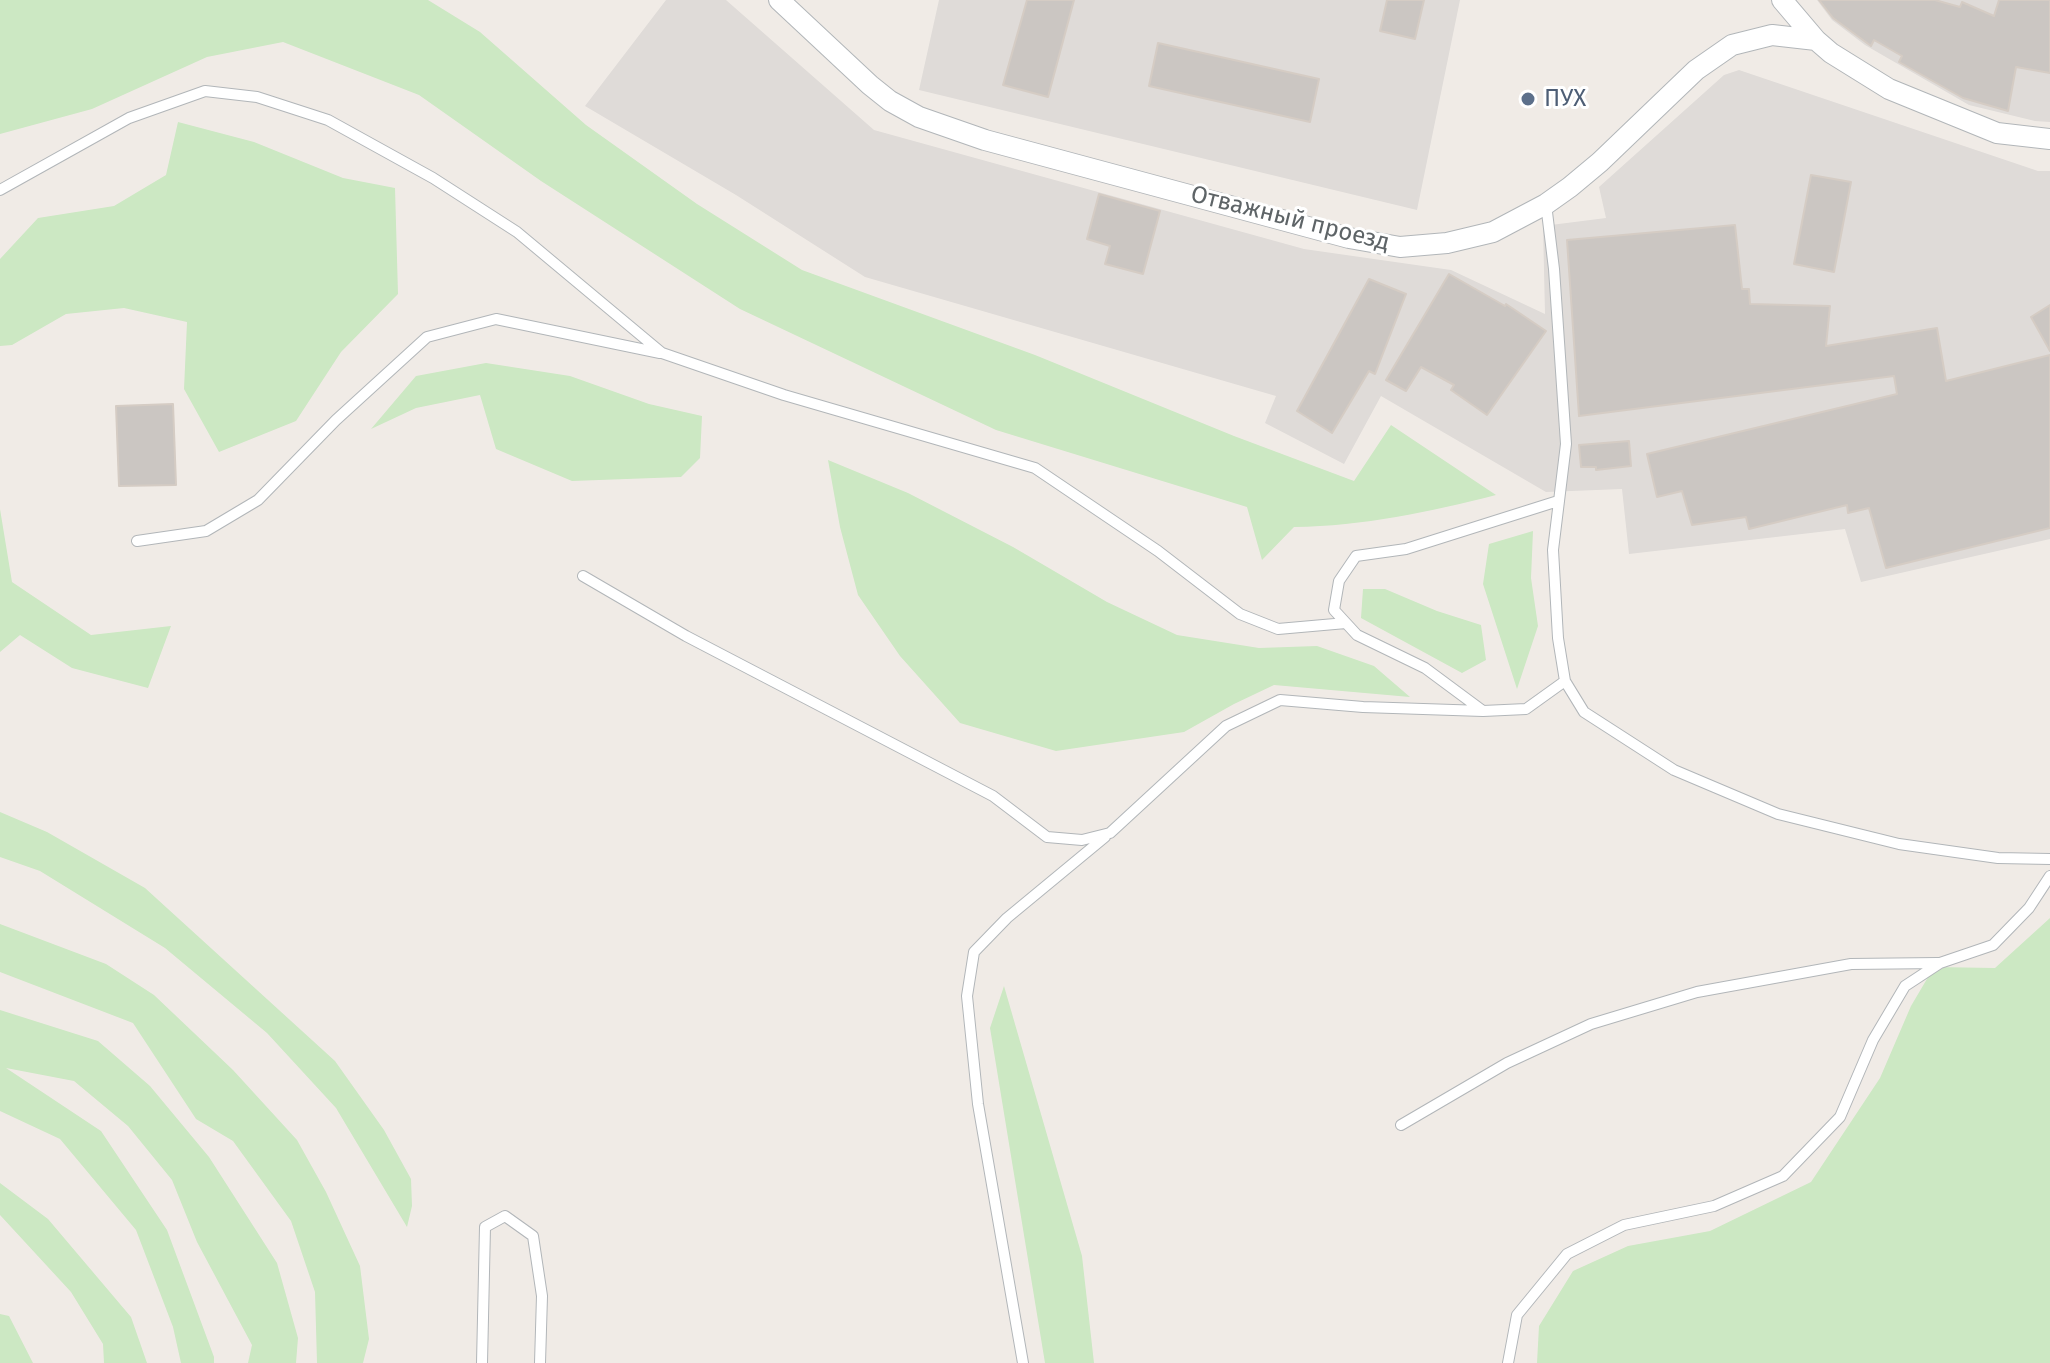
<!DOCTYPE html>
<meta charset="utf-8">
<style>
body{margin:0}
canvas{display:block;background:#f0ebe6}
</style>
<canvas width="2050" height="1363"></canvas>
<script>
const ctx = document.querySelector('canvas').getContext('2d');
ctx.lineJoin = 'round';
function fill(path, color) { ctx.fillStyle = color; ctx.fill(path, 'evenodd'); }
function trace(path, color, width, dash) { ctx.strokeStyle = color; ctx.lineWidth = width; ctx.lineCap = dash ? 'butt' : 'round'; ctx.setLineDash(dash || []); ctx.stroke(path); }
function label(font, color, halo, rows, align = 'center') {
  ctx.font = font + ' "Fira Sans",sans-serif'; ctx.lineWidth = 6; ctx.setLineDash([]); ctx.textBaseline = 'middle'; ctx.strokeStyle = halo; ctx.fillStyle = color; for (const [text, x, y, turn = 0] of rows) {
    ctx.save(); ctx.translate(x, y); ctx.rotate((+turn || 0) * Math.PI / 180); ctx.textAlign = isNaN(turn) ? turn : align; if (halo) ctx.strokeText(text, 0, 0); ctx.fillText(text, 0, 0); ctx.restore();
  }
}
const industrial = new Path2D(`
 M666,0H726L874,130L1304,249L1451,270L1545,314L1543,226L1606,218L1599,187L1724,75L1739,70L2038,171H2050V539L1861,582L1845,529L1629,554L1622,489L1546,492L1381,396L1344,464L1265,423L1276,396L865,277L736,195L585,106Z
 M939,0H1460L1417,210L919,90Z
 M1817,0H2050V122L2035,121L1969,105L1865,45L1832,20Z`);
const green = new Path2D(`
 M0,0H428L480,32L586,125L697,204L802,270L1035,355L1234,436L1354,481L1391,425L1496,495C1429,512 1364,526 1294,527L1262,560L1247,507L996,430L740,309L541,181L419,95L283,42L207,57L92,109L0,134Z
 M178,122L254,142L343,178L395,188L398,294L341,352L296,421L219,452L184,389L187,322L124,308L66,314L12,345L0,346V259L38,218L114,206L166,175Z
 M486,363L570,376L649,404L702,416L700,458L681,477L572,481L496,449L480,395L416,408L371,429L416,376Z
 M828,460L908,493L1013,547L1107,602L1177,635L1259,648L1317,646L1374,666L1410,697L1274,685L1234,704L1184,732L1056,751L960,723L900,656L858,595L840,527Z
 M0,509L12,582L91,635L171,626L148,688L72,668L20,635L0,652Z
 M1533,531L1531,578L1538,626L1517,689L1483,584L1489,544Z
 M1363,589H1385L1437,611L1481,625L1486,660L1462,673L1361,618Z
 M0,812L47,832L145,888L335,1061L384,1130L411,1179L412,1206L407,1227L336,1108L267,1033L165,948L40,871L0,857Z
 M2050,918V1363H1537L1539,1326L1573,1271L1628,1246L1710,1231L1811,1182L1880,1078L1911,1006L1934,967L1995,968Z
 M0,924L106,964L154,995L233,1070L297,1140L326,1192L360,1266L369,1339L363,1363H317L315,1292L291,1221L233,1141L196,1119L133,1023L0,972Z
 M1004,986L1082,1256L1094,1363H1045L990,1028Z
 M0,1010L98,1041L150,1086L209,1157L277,1263L298,1338L296,1363H248L252,1345L197,1242L172,1180L128,1126L74,1081L6,1068L101,1131L167,1230L214,1357V1363H181L173,1327L136,1230L60,1139L0,1111Z
 M0,1183L48,1219L131,1317L147,1363H104L103,1344L71,1292L0,1215Z
 M0,1314L9,1316L33,1363H0Z`);
const building = new Path2D(`
 M1027,0H1074L1048,97L1003,85Z
 M1387,0H1424L1415,39L1380,31Z
 M1819,0H1935L1960,7L1962,2L1994,16L1999,0H2050V73L2016,67L2008,111L1963,98L1899,62L1902,56L1874,40L1871,46L1833,18Z
 M1158,43L1319,79L1310,122L1149,86Z
 M1811,175L1851,182L1834,272L1794,264Z
 M1099,194L1160,211L1143,274L1105,264L1110,246L1087,239Z
 M1735,225L1742,289H1749L1750,304L1830,306L1826,346L1937,328L1946,381L2050,355V528L1886,568L1869,508L1848,513L1847,505L1749,529L1746,517L1692,525L1682,491L1657,497L1647,454L1897,394L1894,376L1579,416L1567,240Z
 M1449,274L1505,306L1506,304L1546,331L1487,415L1451,390L1454,385L1421,367L1406,391L1386,380Z
 M1369,279L1406,294L1375,374L1369,371L1332,433L1297,411Z
 M2050,305V351L2031,317Z
 M173,404L176,485L119,486L116,406Z
 M1629,441L1631,466L1596,470V467H1581L1579,445Z`);
const service = new Path2D(`
 M0,190L129,118L205,91L257,97L328,120L433,178L517,232L662,353L784,395L1035,468L1158,551L1240,614L1278,629L1346,623
 M1546,204L1554,269L1566,444L1553,550L1558,638L1565,681L1584,712L1674,770L1778,814L1899,844L1998,858L2050,859
 M1558,501L1406,549L1356,556L1339,581L1334,610L1357,635L1425,668L1483,711L1526,709L1565,681
 M137,541L206,531L258,500L336,420L427,337L496,319L660,353
 M583,576L686,636L993,796L1047,837L1082,840L1110,833L1226,726L1280,700L1363,707L1483,711
 M1401,1125L1507,1063L1591,1024L1697,992L1851,964L1938,963
 M482,1363L485,1227L505,1216L533,1236L542,1296L540,1363
 M1023,1363L978,1104L967,996L974,952L1007,918L1105,837
 M1508,1363L1517,1315L1567,1254L1624,1225L1714,1206L1783,1176L1840,1117L1873,1040L1905,986L1940,963L1993,945L2029,908L2050,876`);
const minor = new Path2D(`
 M779,0L870,85L890,101L919,117L985,140L1349,238L1400,247L1447,243L1493,232L1546,204L1570,187L1600,162L1696,70L1732,45L1772,35L1816,40L1831,53L1889,89L1997,133L2050,139
 M1782,0L1816,40`);
const markers = [
 [1528,99,8,"#5c6f8a"]
];
const serviceNames = [
 ["ПУХ",1544,99]
];
const streetNames = [
 ["Отважный проезд",1290,219,14]
];
fill(industrial, '#dfdbd8');
fill(green, '#cce8c3');
fill(building, '#cbc6c2');
trace(building, '#d5ccc4', 2);
trace(service, '#b2b6b9', 12);
trace(minor, '#b2b6b9', 22);
trace(service, '#fff', 10);
trace(minor, '#fff', 20);
for (const [x, y, r, color] of markers) { const dot = new Path2D(); dot.arc(x, y, r, 0, 2 * Math.PI); ctx.fillStyle = color; ctx.fill(dot); trace(dot, '#fff', 3); }
label('24px', '#4e5e75', '#fff', serviceNames, 'left');
label('24px', '#5e6467', '#fff', streetNames);
</script>
